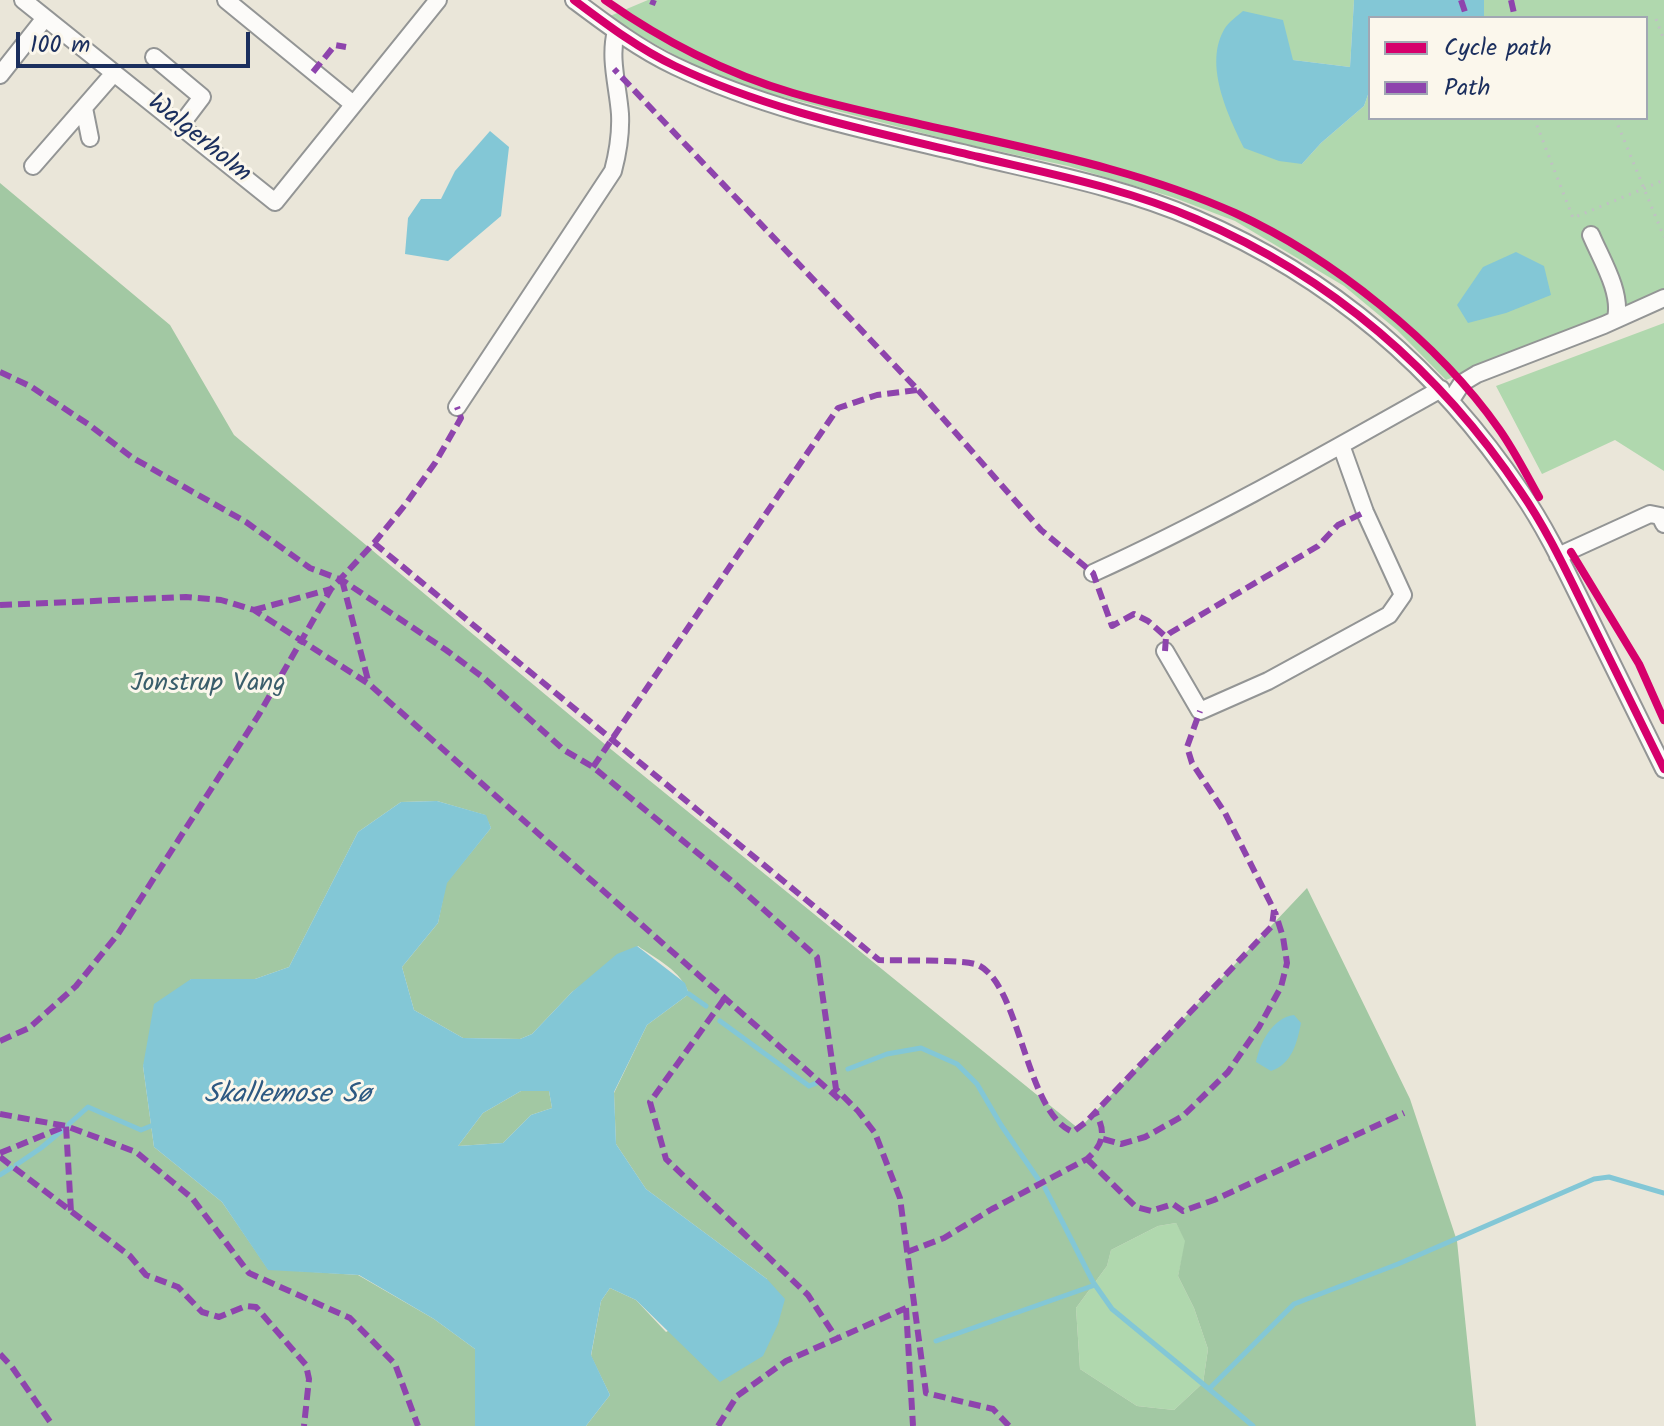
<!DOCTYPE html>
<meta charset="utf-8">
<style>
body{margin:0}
#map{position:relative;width:1664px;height:1426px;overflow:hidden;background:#eae6d9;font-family:Kalam,sans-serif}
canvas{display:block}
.legend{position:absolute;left:1368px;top:16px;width:280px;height:104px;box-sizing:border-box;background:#fbf7ec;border:2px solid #a1a7b3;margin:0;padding:10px 14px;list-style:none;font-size:24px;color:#1b2f5e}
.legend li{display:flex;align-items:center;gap:16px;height:40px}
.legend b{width:40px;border:2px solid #a1a7b3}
.scale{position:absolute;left:16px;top:32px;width:234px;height:36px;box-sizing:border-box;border:4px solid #1b2f5e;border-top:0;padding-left:10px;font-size:24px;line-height:28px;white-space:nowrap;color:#1b2f5e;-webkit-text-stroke:6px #fbf7ec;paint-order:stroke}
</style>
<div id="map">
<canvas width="1664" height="1426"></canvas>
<ul class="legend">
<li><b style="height:10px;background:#d6006c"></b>Cycle path</li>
<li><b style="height:10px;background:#8e44ad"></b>Path</li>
</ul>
<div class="scale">100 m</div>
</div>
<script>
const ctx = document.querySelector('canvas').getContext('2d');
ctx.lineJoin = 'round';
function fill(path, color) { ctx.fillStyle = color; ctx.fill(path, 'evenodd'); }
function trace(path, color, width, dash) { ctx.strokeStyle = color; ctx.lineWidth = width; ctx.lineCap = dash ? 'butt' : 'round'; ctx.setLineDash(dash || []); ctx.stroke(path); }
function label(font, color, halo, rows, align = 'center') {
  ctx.font = font + ' Kalam,sans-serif'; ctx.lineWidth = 6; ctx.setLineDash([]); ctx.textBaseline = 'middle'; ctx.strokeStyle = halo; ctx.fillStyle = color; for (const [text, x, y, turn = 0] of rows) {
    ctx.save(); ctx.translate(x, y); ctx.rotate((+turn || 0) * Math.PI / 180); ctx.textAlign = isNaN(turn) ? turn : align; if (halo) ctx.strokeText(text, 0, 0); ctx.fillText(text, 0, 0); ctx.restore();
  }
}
const green = new Path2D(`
 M648,0H1354L1350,67L1293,60L1302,164L1321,143L1364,106L1370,89V118H1646V18H1483L1484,0H1664V298L1606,316L1446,380L1397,330L1344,286L1235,221L1172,197L1068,166L965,144L725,82L638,35L610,16Z
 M1664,323V471L1615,440L1542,474L1496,386Z
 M1176,1223L1186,1241L1178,1276L1194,1308L1208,1349L1203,1383L1174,1410L1137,1406L1080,1369L1076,1308L1107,1266L1111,1250L1158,1226Z`);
const forest = new Path2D(`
 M0,183L170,325L234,435L607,746L1079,1129L1307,888L1410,1099L1457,1241L1476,1426H586L610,1395L591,1356L601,1301L610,1288L636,1300L666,1332L767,1279L646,1189L616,1144L614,1093L647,1025L689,994C682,971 656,959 638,946L572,992L532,1034L520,1039L463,1038L414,1010L402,967L438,923L446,883L491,828L485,815L437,801L401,802L358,832L289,967L255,979H191L143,1066L154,1147L222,1202L268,1269L358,1275L434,1319L475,1349V1426H0ZM1176,1223L1185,1241L1178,1276L1194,1308L1208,1349L1203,1383L1174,1410L1137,1406L1080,1369L1076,1308L1107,1266L1111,1250L1158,1226Z
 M521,1091H549L552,1108L531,1115L503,1143L458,1146L483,1113Z`);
const water = new Path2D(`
 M1354,0H1484V17L1370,18V89L1364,106L1321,143L1302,164L1279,161L1244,148C1228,115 1203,64 1225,28C1229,22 1237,16 1243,11L1283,20L1293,60L1350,67Z
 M490,131L509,147L501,216L448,261L405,254L408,218L421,199H441L455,171Z
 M1516,252L1544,266L1551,295L1506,313L1468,323L1457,305L1483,267Z
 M437,801L486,815L491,828L447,883L438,923L402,967L414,1010L463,1038L520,1039L532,1034L572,992L617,954L637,946L685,983L689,994L647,1025L614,1092L616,1144L646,1189L767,1279L785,1299L778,1324L763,1356L720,1382L636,1300L610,1288L601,1301L591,1355L610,1395L586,1426H475V1349L434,1319L359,1275L268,1270L222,1202L154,1147L143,1066L154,1004L191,979H255L289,967L358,832L401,802ZM521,1091H549L552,1108L531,1115L503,1143L458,1146L483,1113Z
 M1294,1015L1301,1023C1297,1043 1292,1064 1271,1071L1256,1062C1260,1043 1272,1018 1294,1015Z`);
const stream = new Path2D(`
 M689,994L706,1006
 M720,1021L809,1086L819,1082
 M848,1069L887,1054L921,1048L957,1064L977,1084L1001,1125L1038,1179
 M69,1124L88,1107L141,1130L151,1126
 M16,1165L41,1148L65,1128
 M0,1175L11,1168
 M1045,1188L1093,1282L1112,1309L1209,1389L1294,1304L1398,1264L1594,1179L1609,1177L1664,1193
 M936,1341L1095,1285
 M1209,1389L1253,1426`);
const path = new Path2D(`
 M1656,19L1664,40
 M1534,118L1573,218L1664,180
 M1615,118L1664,237`);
const minor = new Path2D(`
 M23,0L275,202L438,0
 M226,0L353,104
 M574,0C606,24 639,49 675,66C771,112 876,132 979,157C1051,174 1128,189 1196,219C1331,277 1440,371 1521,492C1548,531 1568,575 1589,617C1614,667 1639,718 1664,769
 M154,57L202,97L180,126
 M0,75L45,18
 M84,108L90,138
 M33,166L114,73
 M1591,235C1601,259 1622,292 1616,318
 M1451,400L1462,383L1477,374L1604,325L1664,298
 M457,407L613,171C618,152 621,134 620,114C618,86 609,59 616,31
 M1558,556L1650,514L1660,516L1664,524
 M1093,573C1212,519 1327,453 1441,389
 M1165,651L1200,711L1268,681L1389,615L1403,595L1365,512L1341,445`);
const quiet = new Path2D(`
 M1461,0L1467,18
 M1511,0L1515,18
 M652,5L654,0
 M313,72L335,45L346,47
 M0,372L30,386L88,424L133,458L246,522L310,568L342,580L446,650L484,678L564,750L593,767L733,882L817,957L836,1089L858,1111L875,1133L900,1198L926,1393L993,1409L1009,1426
 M918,390L1041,530L1093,573L1112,626L1134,614L1148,621L1166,637
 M374,543L879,960C898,961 964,959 978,965C1021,985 1025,1113 1073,1132L1086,1122L1272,926L1274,910L1225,813L1192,763L1187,747L1200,711
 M342,580L369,684
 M0,605L186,597L221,600L254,610L369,684L839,1099
 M254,610L331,589
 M1165,651L1166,637L1170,633L1318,546L1338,525L1365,512
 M593,767L838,408L877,395L918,390L614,69
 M724,999L650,1102L666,1159L808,1295L837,1339
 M0,1041L29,1028L76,986L118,934L258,716L331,589L374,543L405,505L435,463L461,418L457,407
 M0,1114L66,1126L136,1152L192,1198L249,1273L350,1318L395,1364L418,1426
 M1103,1139L1121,1144L1145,1137L1183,1116L1228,1072L1259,1027L1281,987L1287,963L1283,937L1275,912
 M0,1153L66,1126L71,1212
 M0,1157L130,1256L146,1275L178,1287L202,1312L219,1317L246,1306L256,1307L306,1365L309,1379L304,1426
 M1087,1159L1136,1207L1151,1211L1173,1204L1183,1211L1214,1200L1404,1113
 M907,1252L944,1238L992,1209L1087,1159C1103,1145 1107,1132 1095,1112
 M906,1308L913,1426
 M0,1354L12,1367L53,1426
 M718,1426L737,1396L786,1361L906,1308`);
const cycleway = new Path2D(`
 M574,0C606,24 639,49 675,66C771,112 876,132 979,157C1051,174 1128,189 1196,219C1331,277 1440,371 1521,492C1548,531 1568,575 1589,617C1614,667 1639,718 1664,769
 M605,0C661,40 727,74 793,93C844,108 895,118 946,130C1043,152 1144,172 1235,213C1331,257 1439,343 1499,429C1514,450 1526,474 1539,497
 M1571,552L1639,664L1664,720`);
const streetNames = [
 ["Walgerholm",198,140,39]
];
const parkNames = [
 ["Jonstrup Vang",208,686]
];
const waterNames = [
 ["Skallemose Sø",287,1097]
];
fill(green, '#b0d8ae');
fill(forest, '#a2c8a3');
fill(water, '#83c7d6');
trace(stream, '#83c7d6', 5);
trace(minor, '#939595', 20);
trace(path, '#c0c1c3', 3, [2, 6]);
trace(minor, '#fcfbf9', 16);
trace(quiet, '#8e44ad', 6, [12, 6]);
trace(cycleway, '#d6006c', 8);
label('26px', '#1b2f5e', '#fbf7ec', streetNames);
label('26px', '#3a5e6b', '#fbf7ec', parkNames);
label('italic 28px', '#2d5982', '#fbf7ec', waterNames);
</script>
